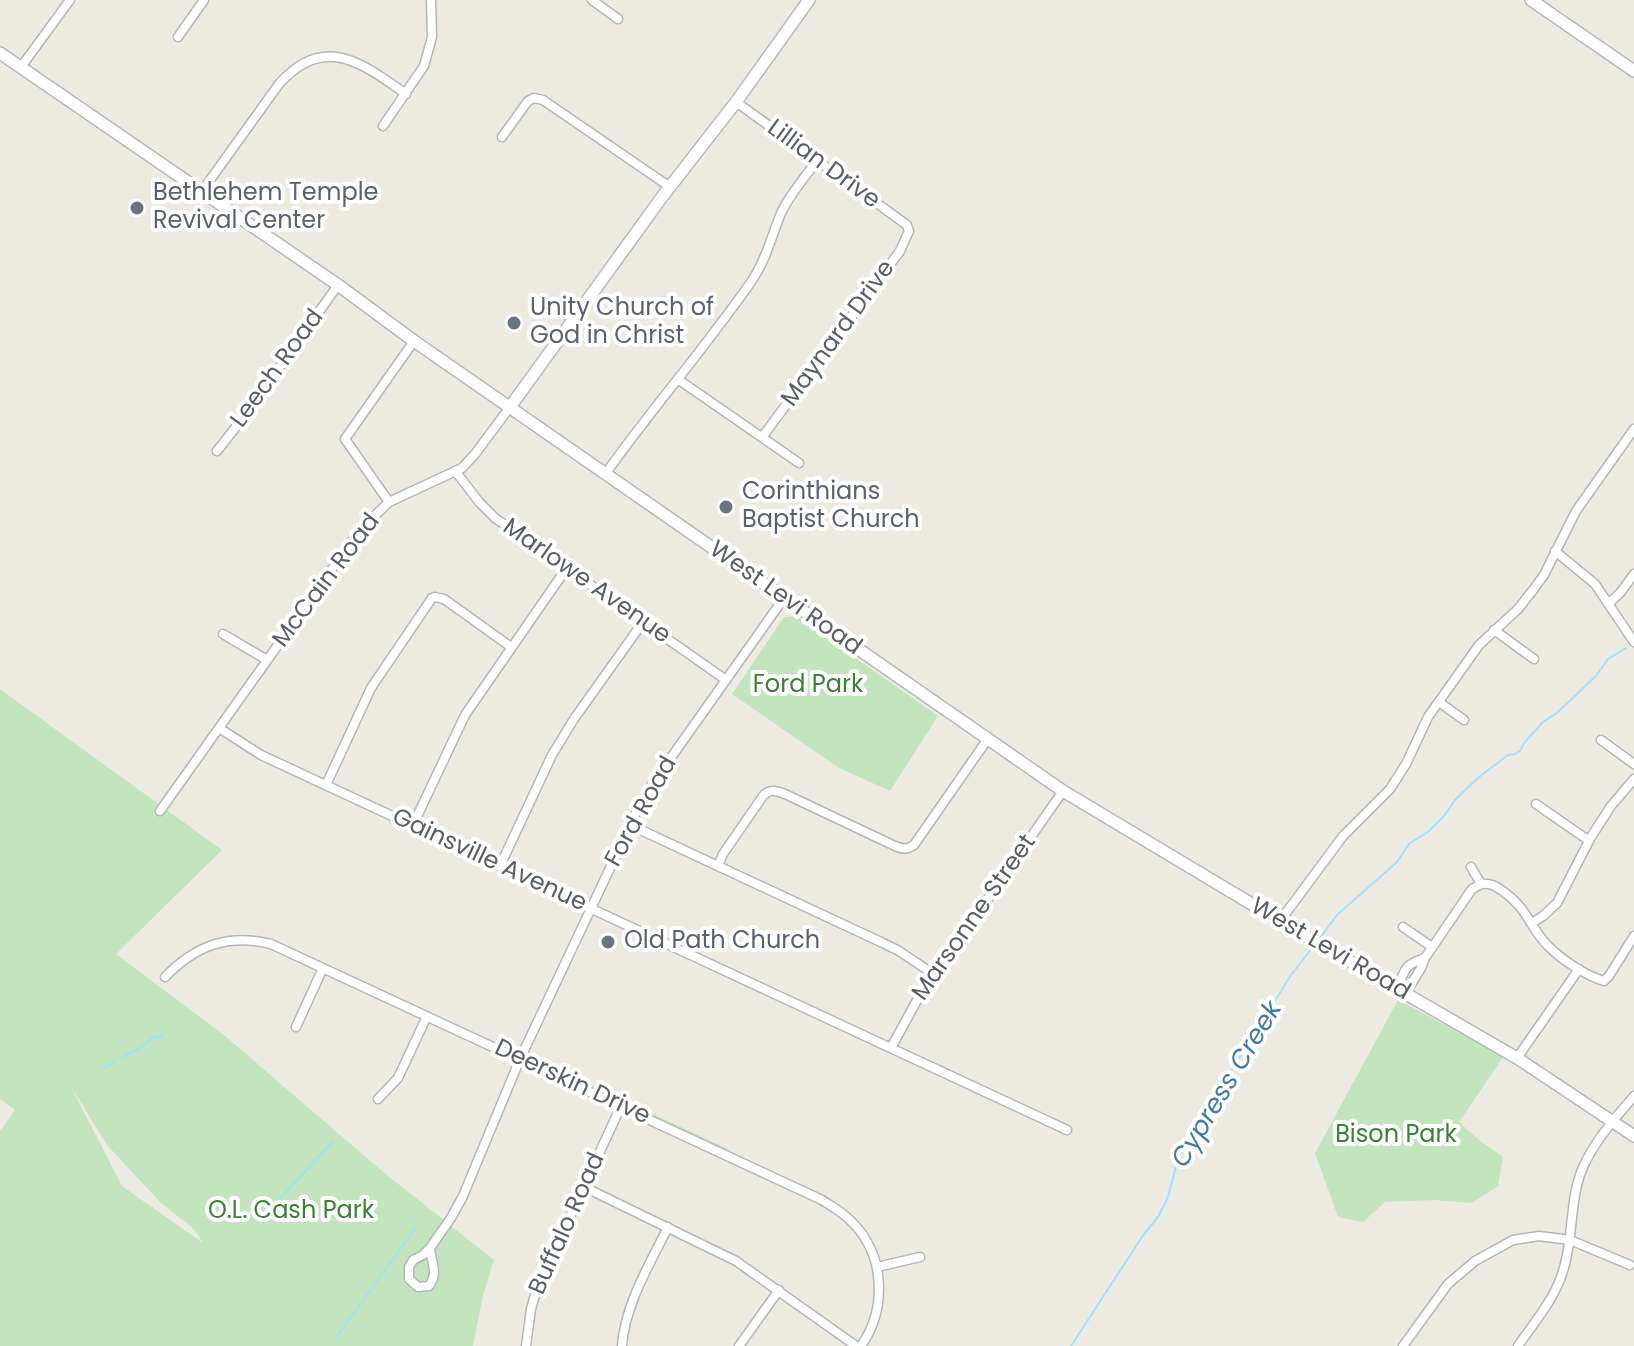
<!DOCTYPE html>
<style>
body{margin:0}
canvas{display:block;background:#edeae2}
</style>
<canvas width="1634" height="1346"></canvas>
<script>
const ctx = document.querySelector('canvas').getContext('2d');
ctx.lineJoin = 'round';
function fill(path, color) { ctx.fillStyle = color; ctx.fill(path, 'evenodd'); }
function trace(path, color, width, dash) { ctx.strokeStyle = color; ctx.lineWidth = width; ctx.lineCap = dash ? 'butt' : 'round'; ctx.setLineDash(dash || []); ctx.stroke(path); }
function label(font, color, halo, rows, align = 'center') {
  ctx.font = font + ' Poppins,sans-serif'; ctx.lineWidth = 8; ctx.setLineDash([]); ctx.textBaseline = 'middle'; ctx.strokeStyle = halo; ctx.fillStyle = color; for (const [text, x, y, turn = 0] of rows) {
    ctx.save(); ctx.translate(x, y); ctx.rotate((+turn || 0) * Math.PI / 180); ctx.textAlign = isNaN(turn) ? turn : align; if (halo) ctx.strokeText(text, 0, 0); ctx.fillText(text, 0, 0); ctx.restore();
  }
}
const green = new Path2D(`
 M796,616L938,716L890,791L839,768L732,694L784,617Z
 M0,689L222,850L116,954L224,1035L382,1171L494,1260L483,1295L473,1346H0V1131L15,1110L0,1099ZM70,1085L107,1145L160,1202L195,1230L203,1243L122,1186Z
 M1398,1000L1504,1056L1459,1122L1479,1140L1503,1157L1498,1186L1472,1203L1435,1200L1385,1202L1363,1222L1338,1217L1315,1153Z
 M576,1078L730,1150L729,1151L575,1080Z`);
const stream = new Path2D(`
 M1320,938L1337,915L1397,862L1409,844L1429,831L1444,816L1455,800L1479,777L1508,755L1515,754L1520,751L1524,743L1543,722L1557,713L1596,676L1608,659L1626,648
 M123,1057L145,1045L153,1037H158L164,1034
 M103,1068L114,1062
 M279,1200L333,1141
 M260,1220L274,1205
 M336,1338L416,1227
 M1071,1346L1144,1234L1158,1217L1168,1197L1179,1155L1291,975L1313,947`);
const street = new Path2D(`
 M592,0L618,19
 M178,37L204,0
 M21,67L70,0
 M736,102L907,225L909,231L900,251L763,436
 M383,126L424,66L432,37L431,0
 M502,137L528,101L534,98L543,100L670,187
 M202,191L279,84C324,33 362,63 406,94
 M679,380L799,463
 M217,451L250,409L338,285
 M456,472L479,502L495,518L726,680
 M606,473C653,407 707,346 753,279C767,258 772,234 782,211C791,193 805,177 817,161
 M389,502L345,439L414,341
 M1555,551L1595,584L1634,642
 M1609,603L1620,593L1634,574
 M1494,630L1534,659
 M223,634L267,660
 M1439,702L1464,720
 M219,728L261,755L1067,1130
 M1601,740L1634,764
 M326,785L371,688L432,598L435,597L444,599L511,647
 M1536,804L1588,840
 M160,811L359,531L389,502L462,468L475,454L510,407
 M413,825L465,715L566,569
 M630,825L883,943L899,951L935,975
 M500,866L552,755L574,719L643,622
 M718,866L723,854L763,796C770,788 776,791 785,794L895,846C903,849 907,850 914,845L987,740
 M1471,867L1481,884C1491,883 1496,886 1504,892C1528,909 1529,926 1547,945C1561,959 1584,975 1604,981L1609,976L1634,936
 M1280,921L1343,836L1390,789L1406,764L1428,717L1479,645L1518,609L1533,590L1544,575L1576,511L1634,429
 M1532,923L1543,916L1557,903L1591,837L1611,806L1634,779
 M1403,927L1432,947
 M165,977C195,946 228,933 271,944L822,1200C833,1207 844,1213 853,1223C885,1256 887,1309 861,1346
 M1396,989C1407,970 1401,966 1425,958
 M1405,994L1421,968L1425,958L1472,889L1481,884
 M296,1027L323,968
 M891,1048L916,1002L1063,791
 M1517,1058L1579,969
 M378,1099L398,1078L427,1016
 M584,1187L736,1261L856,1346
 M430,1248C431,1263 439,1272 429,1286L418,1287L409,1279V1267L413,1260L423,1255L430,1248L451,1218L463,1196L520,1059L636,813L653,783L784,598
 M877,1267L920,1257
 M526,1346L531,1309L537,1288L621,1106
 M622,1346C625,1304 650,1264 668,1227
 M739,1346L779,1290
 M1403,1346L1448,1284L1475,1261L1513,1240L1539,1236L1570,1240L1630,1265
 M1518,1346C1533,1324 1552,1302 1561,1277C1572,1247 1570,1215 1577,1185C1585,1151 1612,1122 1634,1096`);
const secondary = new Path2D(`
 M1531,0L1634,71
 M0,53L338,285L414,341L1063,791L1280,921L1517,1058L1634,1136
 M510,407L662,197L736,102L809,0`);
const markers = [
 [137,208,8,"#6b7280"],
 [514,323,8,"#6b7280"],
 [726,507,8,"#6b7280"],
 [608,942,8,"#6b7280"]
];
const streetNames = [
 ["Lillian Drive",823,165,36],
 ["Maynard Drive",839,334,-54],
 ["Leech Road",278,369,-54],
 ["McCain Road",327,581,-53],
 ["Marlowe Avenue",586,582,35],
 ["West Levi Road",785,599,35],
 ["Ford Road",642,812,-61],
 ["Gainsville Avenue",489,861,25],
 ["Marsonne Street",975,918,-55],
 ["West Levi Road",1330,950,30],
 ["Deerskin Drive",572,1083,25],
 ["Buffalo Road",568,1224,-66]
];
const worshipNames = [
 ["Bethlehem Temple",153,194],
 ["Revival Center",153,222],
 ["Unity Church of",530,309],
 ["God in Christ",530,337],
 ["Corinthians",742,493],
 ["Baptist Church",742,521],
 ["Old Path Church",624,942]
];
const parkNames = [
 ["Ford Park",808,686],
 ["Bison Park",1396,1136],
 ["O.L. Cash Park",291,1212]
];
const waterNames = [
 ["Cypress Creek",1228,1085,-59]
];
fill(green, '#c3e5be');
trace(stream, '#a1e0ff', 2);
trace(street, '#b3b6ba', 11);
trace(secondary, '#b4b8bd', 14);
trace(street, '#fff', 8);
trace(secondary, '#fff', 11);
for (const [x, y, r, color] of markers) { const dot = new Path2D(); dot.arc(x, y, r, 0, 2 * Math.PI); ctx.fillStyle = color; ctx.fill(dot); trace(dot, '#fff', 3); }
label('24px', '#5a5f63', '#fff', streetNames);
label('24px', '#5b616d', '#fff', worshipNames, 'left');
label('24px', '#398133', '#fff', parkNames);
label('italic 26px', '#3c7ca7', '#fff', waterNames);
</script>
